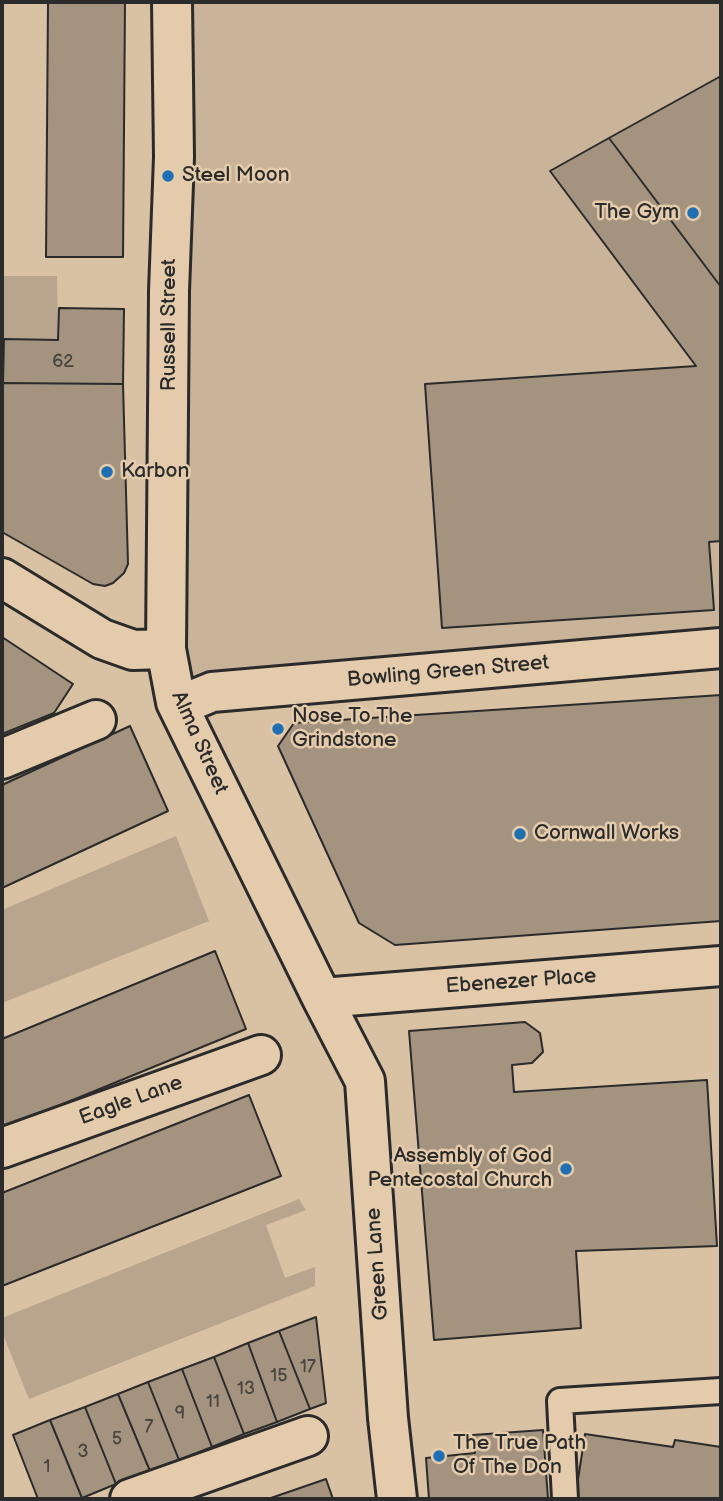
<!DOCTYPE html>
<style>
body{margin:0}
#map{position:relative;width:723px;height:1501px;overflow:hidden;background:#d9c1a4;font-family:"Balsamiq Sans",sans-serif}
canvas{display:block}
.frame{position:absolute;inset:0;border:4px solid #2b2b2b;pointer-events:none}
</style>
<div id="map">
<canvas width="723" height="1501"></canvas>
<div class="frame"></div>
</div>
<script>
const ctx = document.querySelector('canvas').getContext('2d');
ctx.lineJoin = 'round';
function fill(path, color) { ctx.fillStyle = color; ctx.fill(path, 'evenodd'); }
function trace(path, color, width, dash) { ctx.strokeStyle = color; ctx.lineWidth = width; ctx.lineCap = dash ? 'butt' : 'round'; ctx.setLineDash(dash || []); ctx.stroke(path); }
function label(font, color, halo, rows, align = 'center') {
  ctx.font = font + ' "Balsamiq Sans",sans-serif'; ctx.lineWidth = 5; ctx.setLineDash([]); ctx.textBaseline = 'middle'; ctx.strokeStyle = halo; ctx.fillStyle = color; for (const [text, x, y, turn = 0] of rows) {
    ctx.save(); ctx.translate(x, y); ctx.rotate((+turn || 0) * Math.PI / 180); ctx.textAlign = isNaN(turn) ? turn : align; if (halo) ctx.strokeText(text, 0, 0); ctx.fillText(text, 0, 0); ctx.restore();
  }
}
const built = new Path2D(`
 M172,2H721V648L178,706Z`);
const green = new Path2D(`
 M2,276H57L58,340L4,339L3,383Z
 M176,836L209,921L2,1003V910Z
 M299,1199L306,1210L266,1225L285,1278L315,1267V1286L29,1399L2,1332V1318Z`);
const building = new Path2D(`
 M48,2H125L123,257H46Z
 M721,76V287L609,138Z
 M609,138L721,287V541L709,542L714,610L442,628L425,384L696,366L550,171Z
 M59,308L124,309L123,384L3,383L4,339L58,340Z
 M2,383L123,384L128,564L124,573L113,583L105,586L93,584L2,532Z
 M2,637L73,684L54,713L2,734Z
 M721,695V921L395,945L359,923L278,746L294,723Z
 M130,726L168,811L2,888V785Z
 M215,951L246,1029L2,1129V1039Z
 M525,1022L540,1033L543,1052L532,1063L512,1065L514,1092L707,1080L717,1246L576,1251L581,1328L434,1340L409,1031Z
 M249,1095L281,1176L2,1286V1193Z
 M316,1317L326,1403L310,1409L279,1331Z
 M279,1331L310,1409L277,1422L248,1343Z
 M248,1343L277,1422L244,1434L214,1357Z
 M214,1357L244,1434L212,1447L182,1369Z
 M182,1369L212,1447L179,1460L148,1382Z
 M148,1382L179,1460L150,1471L118,1394Z
 M118,1394L150,1471L116,1484L85,1407Z
 M85,1407L116,1484L82,1498L50,1420Z
 M50,1420L82,1498L38,1499L13,1435Z
 M543,1430L548,1499H429L426,1458L475,1453L473,1435Z
 M585,1434L673,1447L675,1440L721,1447V1499H575Z
 M326,1479L333,1499H268Z`);
const service = new Path2D(`
 M565,1499L560,1401L721,1391`);
const minor = new Path2D(`
 M172,2L174,157L169,291L166,649L176,702L322,998L365,1081L388,1418L397,1499
 M2,578L102,639L133,650L166,649
 M178,706L212,692L721,648
 M2,759L96,720
 M322,998L721,966
 M2,1148L261,1055
 M130,1499L308,1436`);
const markers = [
 [168,176,7,"#1f6fb2"],
 [693,213,7,"#1f6fb2"],
 [107,472,7,"#1f6fb2"],
 [278,729,7,"#1f6fb2"],
 [520,834,7,"#1f6fb2"],
 [566,1169,7,"#1f6fb2"],
 [439,1456,7,"#1f6fb2"]
];
const numberNames = [
 ["62",63,362],
 ["17",308,1367],
 ["15",279,1376],
 ["13",246,1389],
 ["11",213,1402],
 ["9",180,1414],
 ["7",149,1427],
 ["5",117,1439],
 ["3",83,1452],
 ["1",47,1467]
];
const poiNames = [
 ["Steel Moon",182,176],
 ["The Gym",679,213,"right"],
 ["Karbon",121,472],
 ["Nose To The",292,717],
 ["Grindstone",292,741],
 ["Cornwall Works",534,834],
 ["Assembly of God",552,1157,"right"],
 ["Pentecostal Church",552,1181,"right"],
 ["The True Path",453,1444],
 ["Of The Don",453,1468]
];
const streetNames = [
 ["Russell Street",170,325,-90],
 ["Bowling Green Street",448,672,-5],
 ["Alma Street",199,743,66],
 ["Ebenezer Place",521,982,-4],
 ["Eagle Lane",131,1101,-20],
 ["Green Lane",378,1264,-94]
];
fill(built, '#c9b399');
fill(green, '#b9a58e');
fill(building, '#a3937f');
trace(building, '#2b2b2b', 2);
trace(service, '#2b2b2b', 30);
trace(minor, '#2b2b2b', 44);
trace(service, '#e4cbac', 24);
trace(minor, '#e4cbac', 38);
for (const [x, y, r, color] of markers) { const dot = new Path2D(); dot.arc(x, y, r, 0, 2 * Math.PI); ctx.fillStyle = color; ctx.fill(dot); trace(dot, '#e4cbac', 2.5); }
label('18px', '#494540', null, numberNames);
label('21px', '#2b2b2b', '#e4cbac', poiNames, 'left');
label('21px', '#2b2b2b', '#e4cbac', streetNames);
</script>
